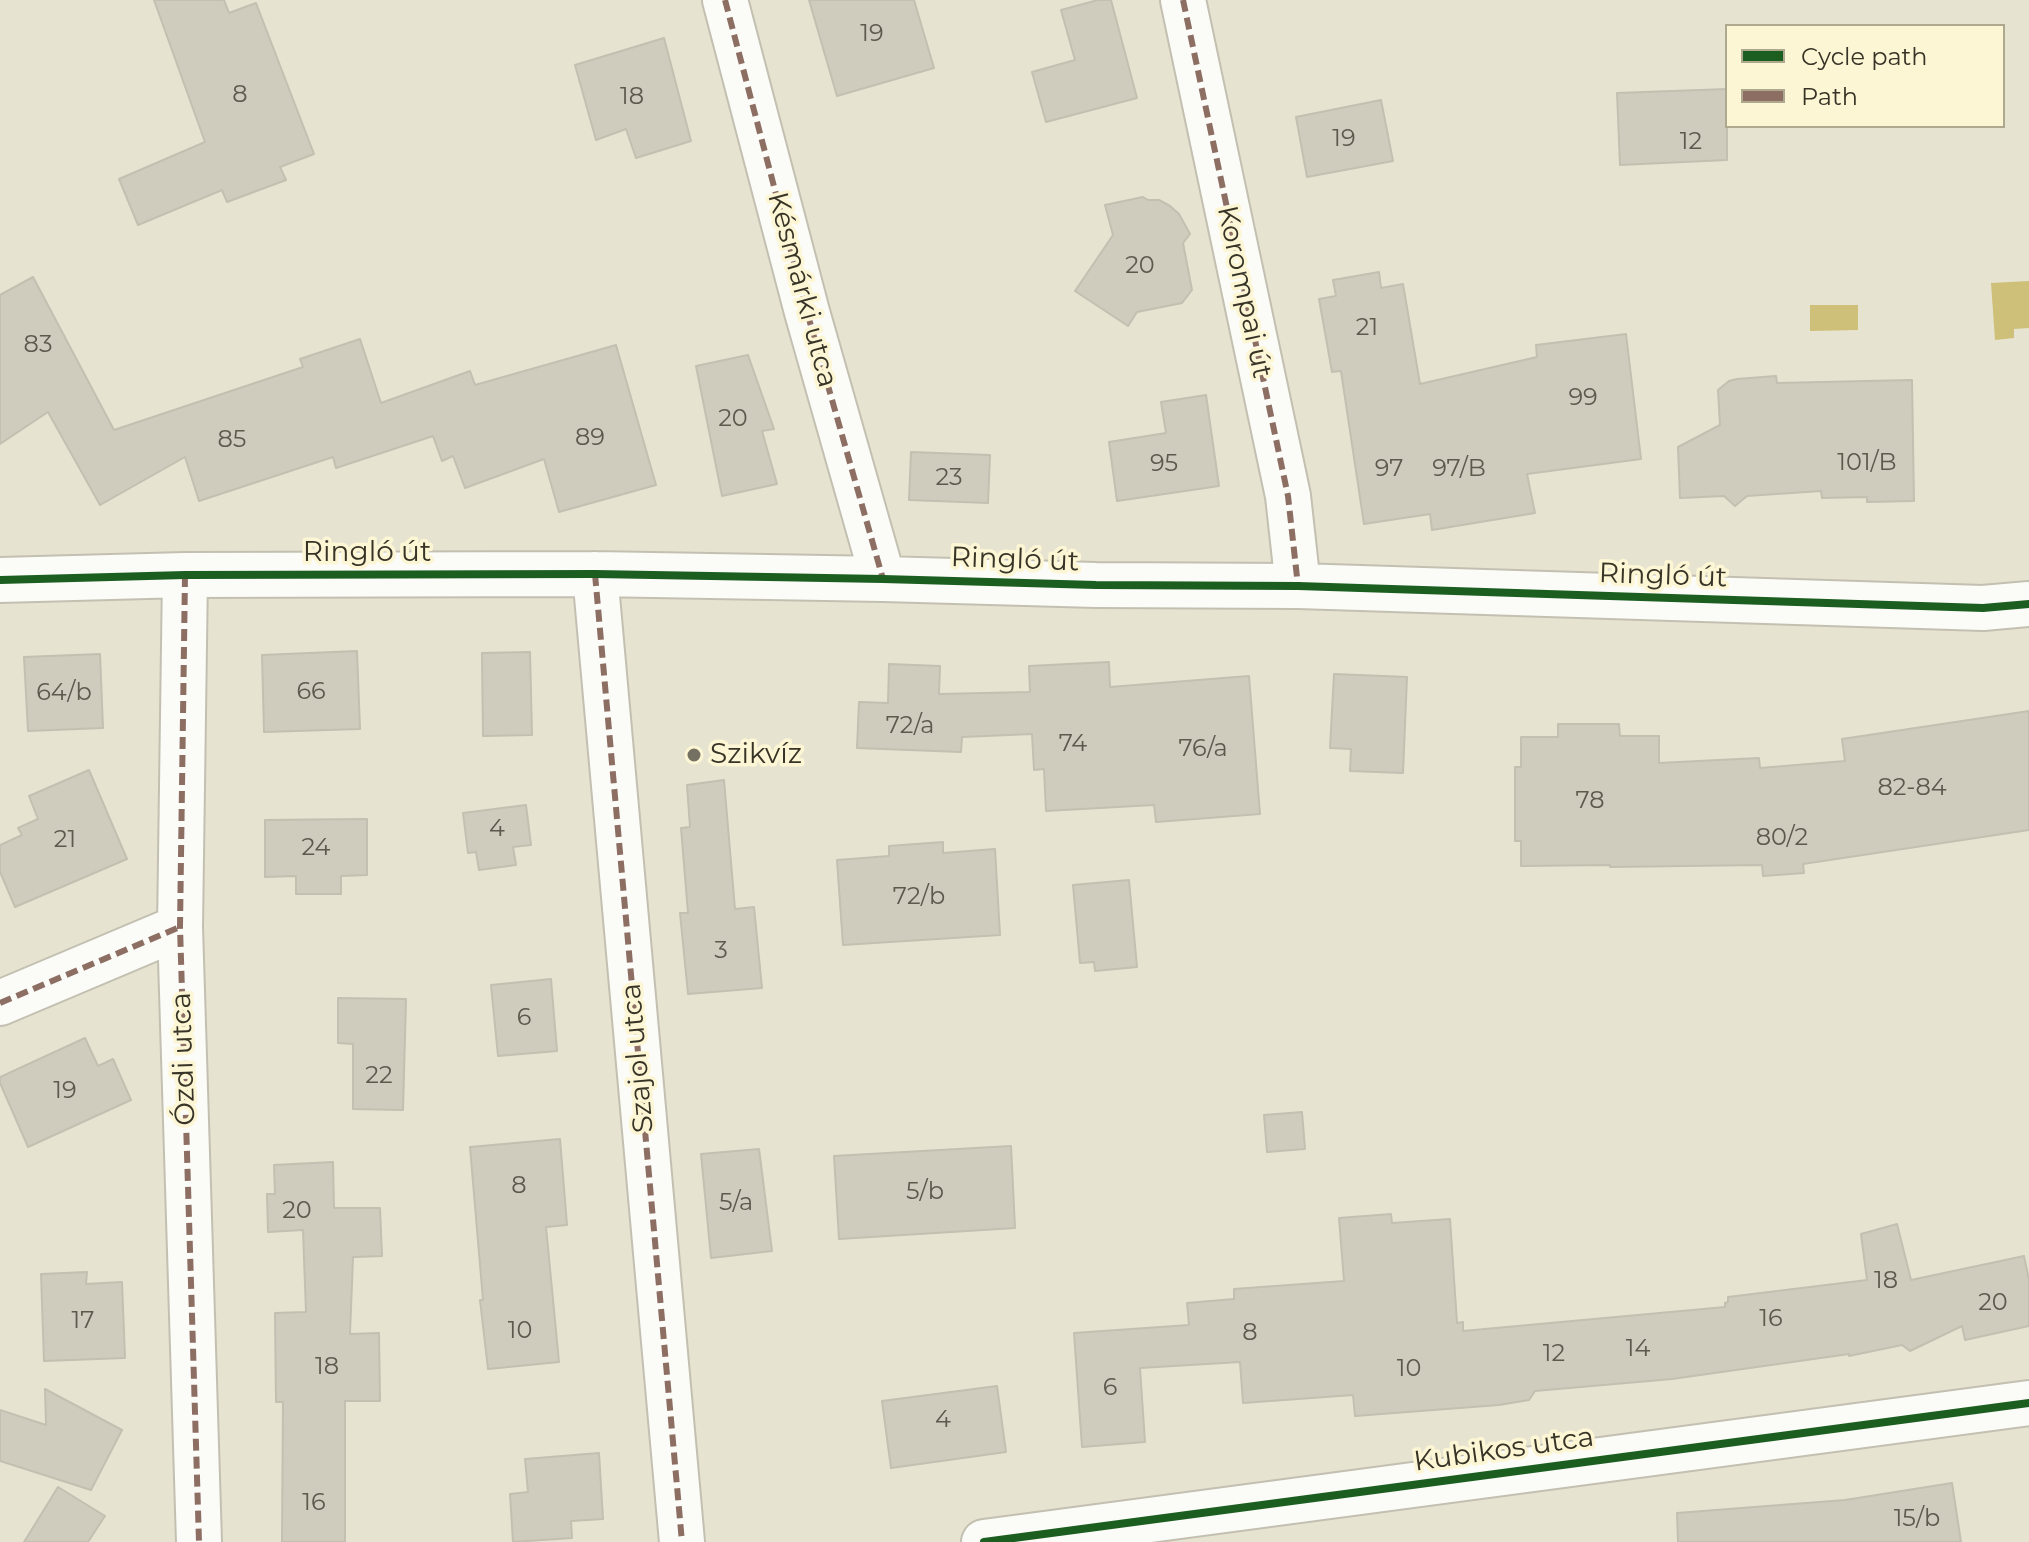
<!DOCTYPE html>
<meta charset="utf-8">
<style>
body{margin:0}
#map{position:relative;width:2029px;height:1542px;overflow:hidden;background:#e7e3d1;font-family:Montserrat,sans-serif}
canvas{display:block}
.legend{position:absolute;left:1725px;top:24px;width:280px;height:104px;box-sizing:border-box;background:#fdf6d5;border:2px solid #aea88f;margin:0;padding:10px 14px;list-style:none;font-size:24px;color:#373427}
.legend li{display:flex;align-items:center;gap:16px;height:40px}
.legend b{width:40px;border:2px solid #aea88f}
</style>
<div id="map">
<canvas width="2029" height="1542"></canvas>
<ul class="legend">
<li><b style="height:10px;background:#1b5e20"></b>Cycle path</li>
<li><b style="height:10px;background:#8d6e63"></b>Path</li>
</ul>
</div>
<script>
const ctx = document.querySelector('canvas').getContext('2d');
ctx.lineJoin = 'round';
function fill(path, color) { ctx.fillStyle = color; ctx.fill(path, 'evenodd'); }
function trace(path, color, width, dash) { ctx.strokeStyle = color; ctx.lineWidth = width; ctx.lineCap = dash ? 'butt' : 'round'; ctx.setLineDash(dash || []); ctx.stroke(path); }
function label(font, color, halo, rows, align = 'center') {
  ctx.font = font + ' Montserrat,sans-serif'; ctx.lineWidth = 7; ctx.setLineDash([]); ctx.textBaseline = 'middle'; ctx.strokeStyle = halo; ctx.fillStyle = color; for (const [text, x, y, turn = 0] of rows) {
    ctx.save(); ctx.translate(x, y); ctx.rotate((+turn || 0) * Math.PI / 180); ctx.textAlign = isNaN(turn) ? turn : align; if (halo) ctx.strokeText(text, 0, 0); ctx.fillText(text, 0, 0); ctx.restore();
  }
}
const water = new Path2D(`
 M2029,281V328L2014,329V338L1995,340L1991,283Z
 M1810,305H1858V330L1810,331Z`);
const building = new Path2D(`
 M154,0H224L229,13L256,3L314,154L280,167L286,180L227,202L222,190L138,225L119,179L205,142Z
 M809,0H914L934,68L837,96Z
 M1098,0H1111L1137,98L1046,122L1032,72L1075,60L1061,10Z
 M664,38L691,141L636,158L626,129L596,140L575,65Z
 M1727,89V160L1620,165L1617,93Z
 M1381,100L1393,161L1307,177L1296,117Z
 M1143,197L1148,200H1159L1170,206L1179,214L1190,234L1183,243L1192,290L1182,303L1137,312L1128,326L1075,291L1113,235L1105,205Z
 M1379,272L1381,288L1403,284L1420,384L1537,357L1536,345L1626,334L1641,459L1527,474L1535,513L1432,530L1430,514L1364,524L1341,371L1332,372L1319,299L1336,296L1333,280Z
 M33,277L114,430L303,367L300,359L360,339L381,403L470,371L475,385L616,345L656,485L559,512L544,459L465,488L453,456L442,461L433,436L336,468L333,457L199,501L185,457L100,505L48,412L0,444V295Z
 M748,355L774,429L762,431L777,484L722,496L696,366Z
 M1776,376L1777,383L1912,380L1914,501L1867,502V497L1822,498L1821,491L1747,496L1735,506L1724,496L1680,498L1678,447L1720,425L1718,390L1729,381L1737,379Z
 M1206,395L1219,486L1117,501L1109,442L1166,433L1161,402Z
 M911,452L990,455L988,503L909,500Z
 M357,651L360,729L264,732L262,655Z
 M530,652L532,735L483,736L482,653Z
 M100,654L103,728L28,731L24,657Z
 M1109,662L1110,687L1249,676L1260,814L1156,822L1154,805L1046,811L1044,769L1034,770L1032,734L962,737L961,752L857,748L859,702L888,703L889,664L940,666L939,694L1030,692L1029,666Z
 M1334,674L1407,677L1403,773L1350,771L1351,749L1330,748Z
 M2029,711V830L1803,864L1804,873L1763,876L1762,865L1610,867V865L1521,866V841H1515V767H1521V737H1558V724H1619L1620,736H1659V763L1759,758L1760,768L1845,761L1842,739Z
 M89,770L127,859L15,907L0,872V845L22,835L18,828L38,819L29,796Z
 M724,780L735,909L754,907L762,988L688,994L680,913H688L681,828L690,827L687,785Z
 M526,805L531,845L513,847L516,865L479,870L476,852L468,853L463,813Z
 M367,819V875L341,876V894H296V876L265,877V820Z
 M943,842V853L995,849L1000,935L843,945L837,860L889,856V846Z
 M1129,880L1137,967L1095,971L1094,962L1080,963L1073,885Z
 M551,979L557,1051L498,1056L491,985Z
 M338,998L406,999L403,1110L353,1109V1044L338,1043Z
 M85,1038L98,1066L113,1059L131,1100L28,1147L0,1083V1077Z
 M1302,1112L1305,1149L1267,1152L1264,1115Z
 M560,1139L567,1225L546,1227L559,1362L488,1369L480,1300H483L470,1147Z
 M1011,1146L1015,1228L839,1239L834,1156Z
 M759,1149L772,1251L711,1258L701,1154Z
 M333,1162L334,1208H380L382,1256L353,1257L350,1334L379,1333L380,1401H345V1542H282L283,1402H276L275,1313L306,1312L303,1230L268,1232L267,1194H275L274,1165Z
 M1391,1214L1392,1223L1450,1219L1457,1323L1463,1322V1331L1725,1307V1303L1728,1302V1297L1867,1280L1861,1234L1897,1224L1911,1280L2024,1256L2029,1280V1326L1965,1340L1962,1326L1910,1351L1902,1345L1849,1356V1354L1672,1379L1535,1391L1529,1400L1499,1405L1355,1416L1353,1395L1243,1403L1240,1362L1140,1368L1145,1442L1082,1447L1074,1333L1189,1325L1187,1303L1234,1299V1289L1344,1281L1339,1218Z
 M87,1272L86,1284L122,1282L125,1358L44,1361L41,1274Z
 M997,1386L1006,1452L891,1468L882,1401Z
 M45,1389L122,1430L91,1490L0,1461V1410L46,1425Z
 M599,1453L603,1519L571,1521L572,1538L513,1542L510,1494L528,1492L525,1459Z
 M1952,1483L1961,1542H1678L1677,1513L1845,1500Z
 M58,1487L105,1516L88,1542H24Z`);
const street = new Path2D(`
 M725,0L807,312L883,579
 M1183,0L1288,496L1298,586
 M595,574L682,1542
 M185,575L180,927L199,1542
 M0,580L185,575L595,574L883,579L1096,585L1298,586L1983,608L2029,604
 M0,1003L180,927
 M984,1542L2029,1403`);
const quiet = new Path2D(`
 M725,0L807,312L883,579
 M1183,0L1288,496L1298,586
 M595,574L682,1542
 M185,575L180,927L199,1542
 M0,1003L180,927`);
const cycleway = new Path2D(`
 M0,580L185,575L595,574L883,579L1096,585L1298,586L1983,608L2029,604
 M984,1542L2029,1403`);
const markers = [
 [694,755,8,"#757162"]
];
const numberNames = [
 ["19",872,34],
 ["8",240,95],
 ["18",632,97],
 ["19",1344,139],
 ["12",1691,142],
 ["20",1140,266],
 ["21",1367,328],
 ["83",38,345],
 ["99",1583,398],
 ["20",733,419],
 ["89",590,438],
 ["85",232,440],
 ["101/B",1867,463],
 ["95",1164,464],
 ["97",1389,469],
 ["97/B",1459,469],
 ["23",949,478],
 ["66",311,692],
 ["64/b",64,693],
 ["72/a",910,726],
 ["74",1073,744],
 ["76/a",1203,749],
 ["82-84",1912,788],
 ["78",1590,801],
 ["4",497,829],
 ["80/2",1782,838],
 ["21",65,840],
 ["24",316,848],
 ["72/b",919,897],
 ["3",721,951],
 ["6",524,1018],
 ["22",379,1076],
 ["19",65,1091],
 ["8",519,1186],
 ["5/b",925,1192],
 ["5/a",736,1203],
 ["20",297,1211],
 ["18",1886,1281],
 ["20",1993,1303],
 ["16",1771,1319],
 ["17",83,1321],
 ["10",520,1331],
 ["8",1250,1333],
 ["14",1638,1349],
 ["12",1554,1354],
 ["18",327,1367],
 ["10",1409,1369],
 ["6",1110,1388],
 ["4",943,1420],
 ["16",314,1503],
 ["15/b",1917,1519]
];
const streetNames = [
 ["Késmárki utca",802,290,75],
 ["Korompai út",1244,292,78],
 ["Ringló út",367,553],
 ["Ringló út",1015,560,2],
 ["Ringló út",1663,576,2],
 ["Szajol utca",638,1058,-95],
 ["Ózdi utca",184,1059,-92],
 ["Kubikos utca",1504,1450,-8]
];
const poiNames = [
 ["Szikvíz",710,755]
];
fill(water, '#cebf79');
fill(building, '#cfccbe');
trace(building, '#c3bfb1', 2);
trace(street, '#c3c0b1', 48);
trace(street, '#fbfbf8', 44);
trace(quiet, '#8d6e63', 6, [12, 6]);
trace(cycleway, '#1b5e20', 8);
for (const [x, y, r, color] of markers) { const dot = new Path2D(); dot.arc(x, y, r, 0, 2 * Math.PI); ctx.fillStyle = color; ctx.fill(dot); trace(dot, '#fdf6d5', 3); }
label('24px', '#5d5a4d', null, numberNames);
label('28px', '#373427', '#fdf6d5', streetNames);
label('28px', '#373427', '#fdf6d5', poiNames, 'left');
</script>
